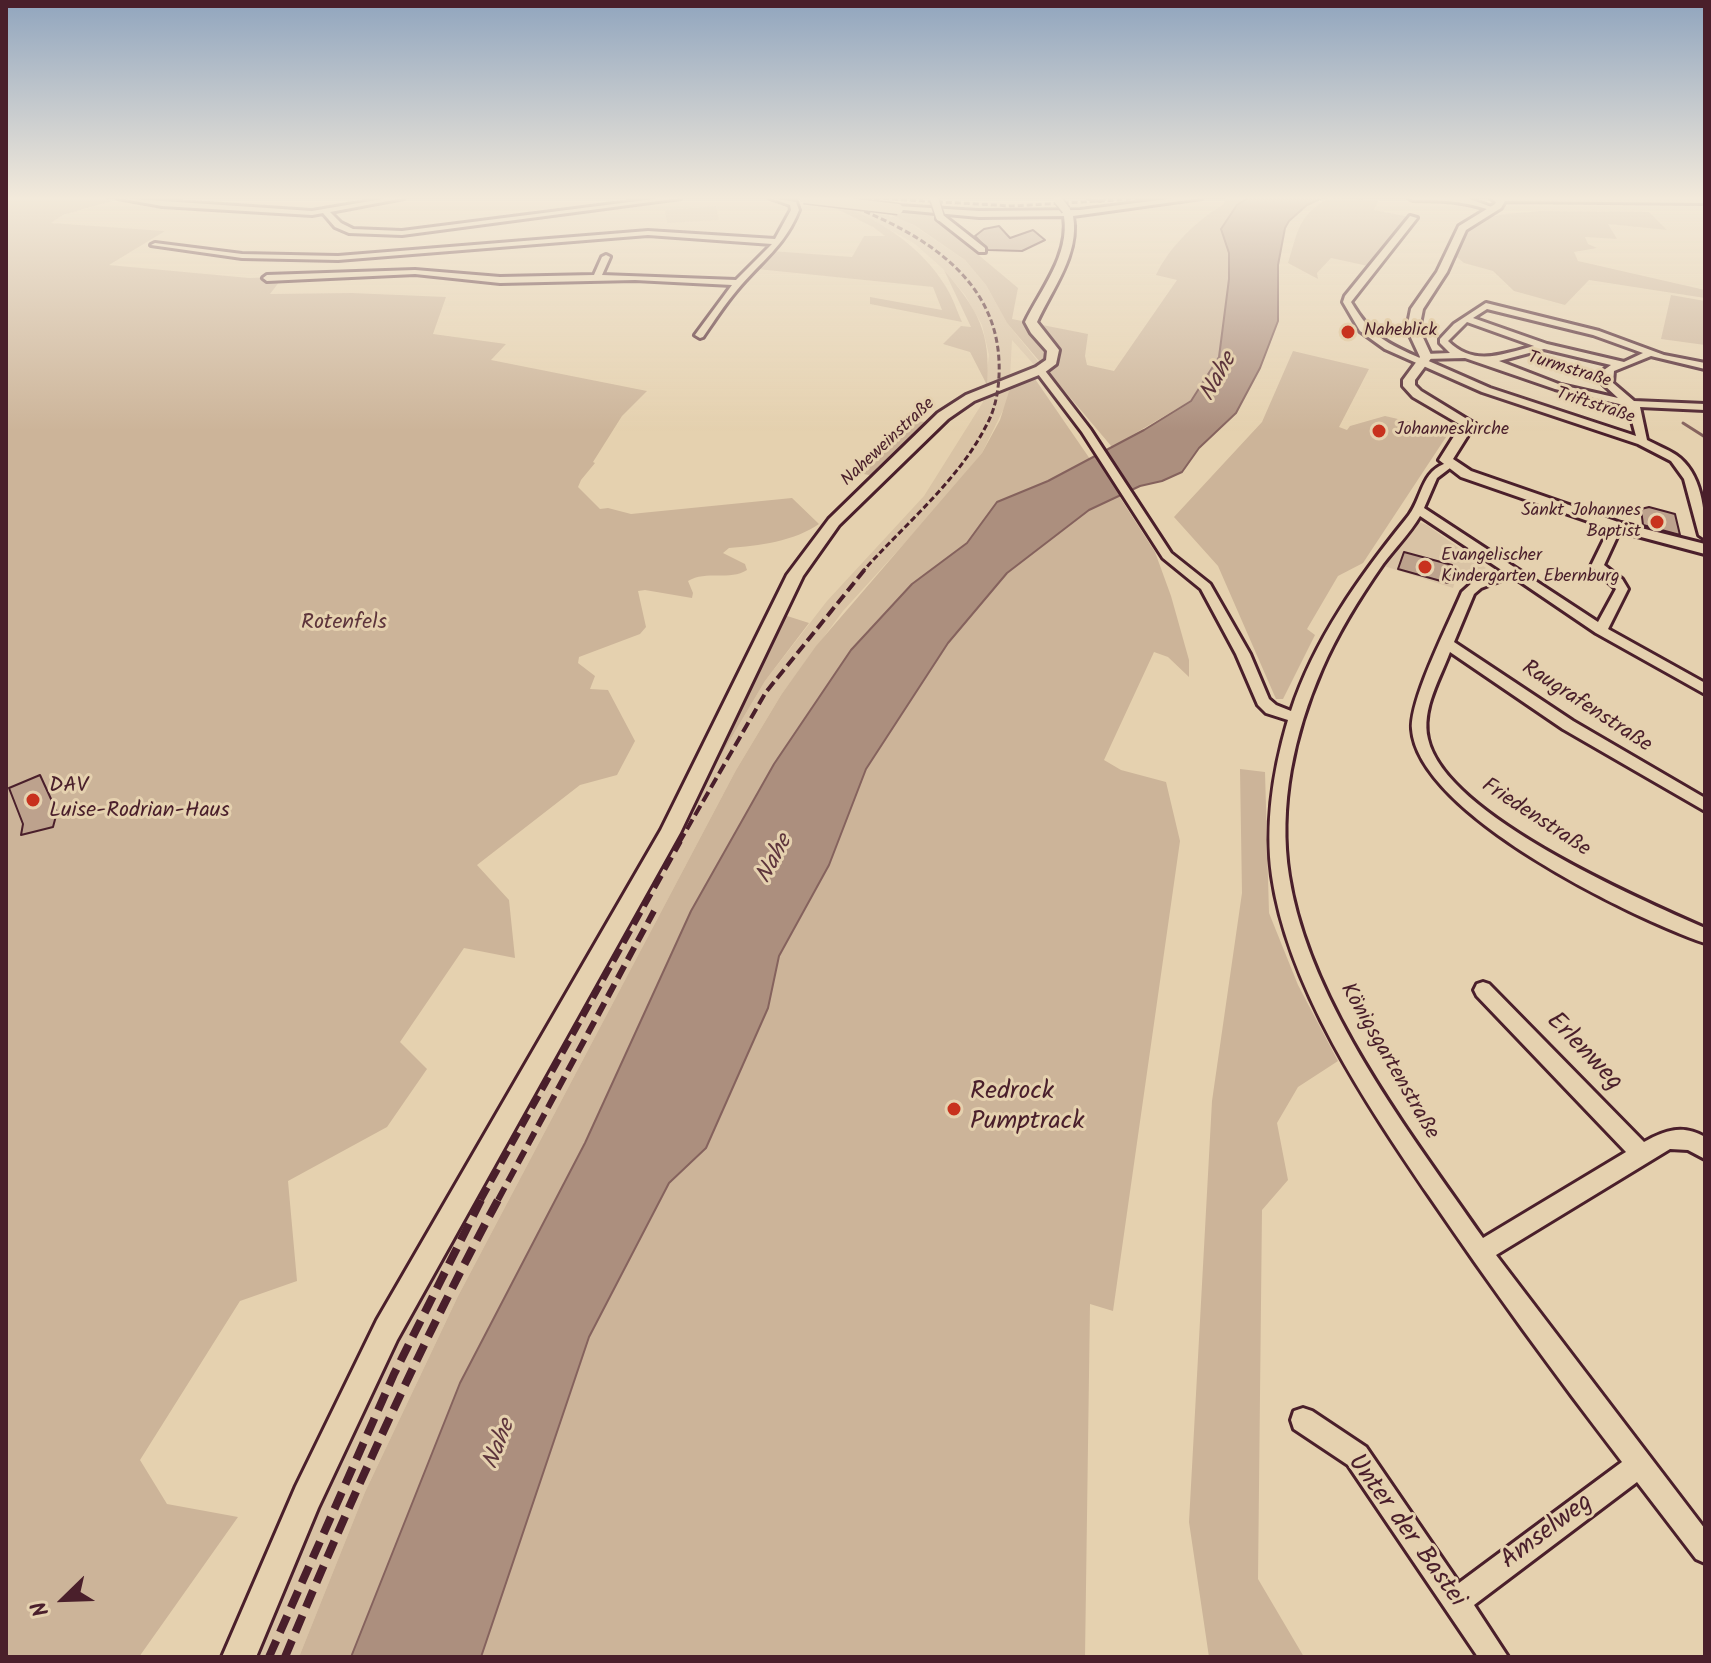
<!DOCTYPE html>
<meta charset="utf-8">
<style>
body{margin:0}
#map{position:relative;width:1711px;height:1663px;overflow:hidden;background:#e5d1af;font-family:Kalam,sans-serif}
canvas{display:block}
.frame{position:absolute;inset:0;border:8px solid #4a1f2b;pointer-events:none}
.north{position:absolute;left:24px;top:1559px;width:80px;height:80px;-webkit-text-stroke:6px #e5d1af;paint-order:stroke;rotate:247deg;font-size:22px;font-weight:700;line-height:32px;text-align:center;color:#4a1f2b}
.north::after{content:'';display:block;margin:auto;width:28px;height:36px;background:#4a1f2b;clip-path:polygon(50% 0,100% 100%,50% 72%,0 100%)}
</style>
<div id="map">
<canvas width="1711" height="1663"></canvas>
<div class="frame"></div>
<div class="north">N</div>
</div>
<script>
const ctx = document.querySelector('canvas').getContext('2d');
ctx.lineJoin = 'round';
function fill(path, color) { ctx.fillStyle = color; ctx.fill(path, 'evenodd'); }
function trace(path, color, width, dash) { ctx.strokeStyle = color; ctx.lineWidth = width; ctx.lineCap = dash ? 'butt' : 'round'; ctx.setLineDash(dash || []); ctx.stroke(path); }
function label(font, color, halo, rows, align = 'center') {
  ctx.font = font + ' Kalam,sans-serif'; ctx.lineWidth = 6; ctx.setLineDash([]); ctx.textBaseline = 'middle'; ctx.strokeStyle = halo; ctx.fillStyle = color; for (const [text, x, y, turn = 0] of rows) {
    ctx.save(); ctx.translate(x, y); ctx.rotate((+turn || 0) * Math.PI / 180); ctx.textAlign = isNaN(turn) ? turn : align; if (halo) ctx.strokeText(text, 0, 0); ctx.fillText(text, 0, 0); ctx.restore();
  }
}
const built = new Path2D(`
 M716,206L719,220L667,223L665,210Z
 M837,206L904,219L965,260L986,285L1007,323L1041,365L1036,367L1012,340L1009,398L982,453L942,502L843,611L781,695L736,770L458,1296L365,1492L299,1657H255L324,1497L430,1280L714,767L765,681L827,601L924,496L983,402L989,355L982,325L965,295L944,270L915,244L876,222Z
 M1419,522L1427,525L1486,568L1476,575L1458,572L1453,588L1384,566Z`);
const green = new Path2D(`
 M6,198H104L112,201L63,215L51,223L165,231L109,265L249,278L283,277L270,294L352,293L446,297L433,334L506,344L491,360L647,391L622,416L593,462L595,463L581,480L578,487L600,509L608,508L631,514L792,498L819,524C795,541 758,546 729,548L723,553L745,564L747,570C730,581 706,570 688,581L693,593L692,598L645,590L638,591L646,627L640,634L579,657L578,663L595,676L590,689L608,690L635,741L617,775L580,785L477,865L509,900L515,958L464,948L400,1042L427,1069L387,1127L288,1181L297,1281L240,1301L140,1460L167,1504L238,1517L139,1657H6Z
 M1225,198H1248L1237,205L1221,229L1229,253V279L1219,357L1190,401L1112,447L1007,323L986,285L965,260L914,225L891,215L896,211L934,214L938,221L1018,288L1012,319L1088,334L1085,356L1087,365L1114,371L1177,280L1156,275C1169,247 1197,220 1224,204Z
 M1329,198L1379,200L1374,210L1410,217L1368,266L1331,258L1317,273L1318,279L1288,263C1298,231 1298,215 1329,198Z
 M829,205C873,211 924,249 946,287C953,298 957,311 962,322L870,304V297L942,310L933,287L757,269L772,251L852,257L864,236H885L873,227Z
 M1541,211L1649,212L1667,230L1608,224L1617,239L1585,237L1588,244L1597,248L1574,252L1578,261L1705,290V298L1589,280L1565,305L1514,291L1493,271L1464,263L1457,257C1467,210 1502,215 1541,211Z
 M944,270C978,310 991,332 987,385L970,352L943,344L961,326L971,327Z
 M1671,295L1705,301V345L1661,339Z
 M1293,351L1369,369L1339,427L1347,430L1350,426L1385,416L1450,431L1363,563L1338,576L1307,629L1315,635L1283,699H1276L1218,566L1174,517L1262,422Z
 M1033,376L1090,459L1048,481L997,502L967,543L912,584L851,650L774,764L691,911L585,1143L460,1383L351,1657H299L365,1492L458,1296L736,770L781,695L816,646L982,453L1000,420L1011,385Z
 M909,421L929,422L874,476L854,472L880,444Z
 M1119,496L1155,552L1171,596L1189,660V677L1168,657L1154,652L1104,760L1121,770L1166,782L1180,841L1113,1311L1090,1304L1085,1657H481L589,1337L669,1183L706,1148L768,1008L779,956L829,865L866,769L948,643L1007,573L1089,510Z
 M781,614L809,623L765,681L714,767Z
 M1240,769L1265,772L1269,913L1298,985L1338,1061L1298,1087L1277,1123L1288,1180L1262,1210L1258,1579L1304,1657H1209L1189,1522L1212,1101L1242,893Z`);
const water = new Path2D(`
 M1248,198H1322L1307,205L1289,221L1285,228L1278,265V321L1260,368L1236,413L1199,448L1182,472L1162,481L1140,486L1089,510L1007,573L948,643L866,769L829,865L779,956L768,1008L706,1148L669,1183L589,1337L481,1657H351L460,1383L585,1143L691,911L774,764L851,650L912,584L967,543L997,502L1048,481L1144,430L1191,401L1219,357L1229,279V253L1221,229L1237,205Z`);
const stream = new Path2D(`
 M1683,423L1705,437`);
const building = new Path2D(`
 M999,226L1010,238L1033,230L1045,240L1022,251L988,250L975,236L984,229Z
 M1649,507L1675,514L1680,535L1643,525L1641,509Z
 M1404,552L1452,565L1448,583L1398,569Z
 M40,775L57,812L53,827L21,835L23,824L9,788Z`);
const minor = new Path2D(`
 M118,198L312,211L388,198H404L330,212L341,223L353,229L402,231L661,198H681L402,235L349,233L335,227L323,213L312,215L162,206Z
 M770,198L796,202L799,210C785,246 761,261 737,290C725,304 714,321 703,337L700,338L695,335L732,285L635,280L500,283L415,274L267,281L263,278L267,275L415,270L500,277L594,275L602,257L606,255L610,257L602,275L736,280L772,244L648,235L338,260L242,258L151,245L155,243L242,254L338,256L648,231L775,239L791,210L790,205Z
 M1089,198H1104L1100,200Z
 M1409,198H1467L1497,209L1493,211C1464,201 1444,200 1413,200Z
 M937,215H943L985,248V252H979L937,219Z
 M1410,216L1417,218L1351,302C1372,337 1386,343 1422,359L1423,355L1426,354L1450,353L1440,343V339L1454,324L1486,303L1599,331L1664,355L1705,363V369L1651,356L1614,371L1613,383L1634,401L1705,404V410L1640,407L1647,440C1656,445 1667,449 1676,455C1702,473 1705,511 1705,539L1699,535L1684,479L1671,461L1638,444L1482,392L1385,349L1360,331L1343,302L1345,296ZM1487,309L1593,335L1643,353L1624,362L1547,344L1473,318ZM1467,322L1534,346C1503,354 1474,367 1448,341ZM1544,349L1611,365L1604,370L1603,384L1618,398L1561,385L1499,361ZM1465,358L1555,389L1628,406L1636,436L1490,388L1424,359Z
 M1037,368H1043L1090,429L1171,553L1210,584L1250,654L1269,699L1276,705L1291,711C1314,640 1360,576 1406,519C1424,498 1419,471 1449,462L1454,465L1437,478L1424,508L1598,622L1616,589L1591,566L1612,523H1620L1622,526L1604,565L1622,579L1628,589L1608,629L1705,683V694L1596,633L1512,576L1481,588L1474,594L1454,642L1573,721L1705,798V811L1563,729L1450,652C1440,679 1421,709 1428,739C1445,815 1637,898 1705,928V943C1632,918 1418,814 1412,729C1410,699 1449,623 1462,592L1473,582L1503,571L1420,516C1410,533 1395,548 1383,564C1360,597 1338,632 1322,669C1294,733 1278,806 1289,876C1309,1004 1411,1134 1483,1238L1626,1152L1477,996L1474,990L1477,984L1483,982L1489,984L1644,1142C1665,1130 1683,1124 1705,1137V1159L1688,1150L1670,1149L1496,1255L1705,1529V1563L1696,1559L1637,1482L1474,1605L1508,1657H1478L1348,1465L1294,1429L1291,1420L1294,1411L1303,1408L1312,1411L1366,1447L1459,1583L1622,1462C1555,1375 1491,1287 1429,1196C1367,1105 1288,988 1272,876C1265,824 1273,771 1288,720L1266,713L1258,705L1236,654L1201,589L1163,558L1082,432L1035,370Z`);
const major = new Path2D(`
 M1176,198H1202L1073,216C1080,254 1052,289 1037,322L1059,350L1056,364L1044,373L974,401L948,419L839,525L803,576L680,833L397,1340L318,1508L256,1657H222L296,1486L377,1320L661,830L787,575L829,519L938,413L966,395L1036,367L1046,360L1047,351L1031,333L1025,322C1041,289 1070,255 1064,216L979,217L893,209L898,206L979,211L1080,210Z
 M1491,198H1705V203L1505,201L1501,208L1466,230L1447,272L1423,309L1419,329L1432,357L1415,380V385L1421,391L1475,424L1453,459L1471,471L1621,523L1705,544V554L1611,529L1461,477L1439,460L1461,425L1413,397L1403,386V380L1420,357L1407,329L1411,309L1437,272L1459,226L1495,204L1496,202Z`);
const railFar3 = new Path2D(`
 M831,198C907,226 995,269 999,361C1000,382 997,407 986,426C958,481 905,524 864,570
 M874,198L1012,206L1151,198`);
const railFar2 = new Path2D(`
 M679,843L766,692L866,568`);
const railFar1 = new Path2D(`
 M481,1200L680,841
 M498,1200L654,911`);
const rail = new Path2D(`
 M269,1657L394,1374L482,1198
 M285,1657C350,1501 419,1347 499,1198`);
const minorBridge = new Path2D(`
 M934,198L940,217
 M1058,200L1066,210`);
const majorBridge = new Path2D(`
 M804,198L898,209`);
const markers = [
 [1348,332,8,"#c8321e"],
 [1379,431,8,"#c8321e"],
 [1657,522,8,"#c8321e"],
 [1425,567,8,"#c8321e"],
 [33,800,8,"#c8321e"],
 [954,1109,8,"#c8321e"]
];
const farPoinames = [
 ["Naheblick",1364,332],
 ["Johanneskirche",1395,431],
 ["Sankt Johannes",1641,512,"right"],
 ["Baptist",1641,533,"right"],
 ["Evangelischer",1441,557],
 ["Kindergarten Ebernburg",1441,578]
];
const farStreetnames = [
 ["Turmstraße",1569,371,17],
 ["Triftstraße",1595,407,18],
 ["Naheweinstraße",889,443,-43]
];
const parkNames = [
 ["Rotenfels",344,624]
];
const streetNames = [
 ["Raugrafenstraße",1586,708,33],
 ["Friedenstraße",1535,819,33],
 ["Königsgartenstraße",1388,1062,60]
];
const poiNames = [
 ["DAV",49,787],
 ["Luise-Rodrian-Haus",49,812]
];
const waterNames = [
 ["Nahe",1220,378,-61],
 ["Nahe",776,860,-62],
 ["Nahe",501,1445,-69]
];
const nearStreetnames = [
 ["Erlenweg",1583,1053,46],
 ["Unter der Bastei",1405,1532,54],
 ["Amselweg",1548,1533,-37]
];
const nearPoinames = [
 ["Redrock",970,1094],
 ["Pumptrack",970,1124]
];
fill(built, '#d9c3a5');
fill(green, '#ccb499');
fill(water, '#ac8f7e');
trace(water, '#85625d', 2);
trace(stream, '#85625d', 3);
fill(building, '#bda28d');
trace(building, '#4a1f2b', 2);
trace(minor, '#4a1f2b', 6);
trace(major, '#4a1f2b', 6);
fill(minor, '#e5d1af');
fill(major, '#e5d1af');
trace(railFar3, '#4a1f2b', 3, [6, 3]);
trace(railFar2, '#4a1f2b', 4, [11, 5]);
trace(railFar1, '#4a1f2b', 6, [14, 7]);
trace(rail, '#4a1f2b', 8, [18, 9]);
trace(minorBridge, '#4a1f2b', 11, []);
trace(majorBridge, '#4a1f2b', 13, []);
trace(minorBridge, '#e5d1af', 8);
trace(majorBridge, '#e5d1af', 10);
const sky = ctx.createLinearGradient(0, 0, 0, 431);
sky.addColorStop(0, '#90a5be');
sky.addColorStop(0.46, '#f3eadb');
sky.addColorStop(1, '#f3eadb00');
ctx.fillStyle = sky;
ctx.fillRect(0, 0, 1711, 431);
for (const [x, y, r, color] of markers) { const dot = new Path2D(); dot.arc(x, y, r, 0, 2 * Math.PI); ctx.fillStyle = color; ctx.fill(dot); trace(dot, '#e5d1af', 3); }
label('18px', '#4a1f2b', '#e5d1af', farPoinames, 'left');
label('18px', '#4a1f2b', '#e5d1af', farStreetnames);
label('22px', '#5e353c', '#e5d1af', parkNames);
label('22px', '#4a1f2b', '#e5d1af', streetNames);
label('22px', '#4a1f2b', '#e5d1af', poiNames, 'left');
label('italic 24px', '#5e353c', '#e5d1af', waterNames);
label('26px', '#4a1f2b', '#e5d1af', nearStreetnames);
label('26px', '#4a1f2b', '#e5d1af', nearPoinames, 'left');
</script>
